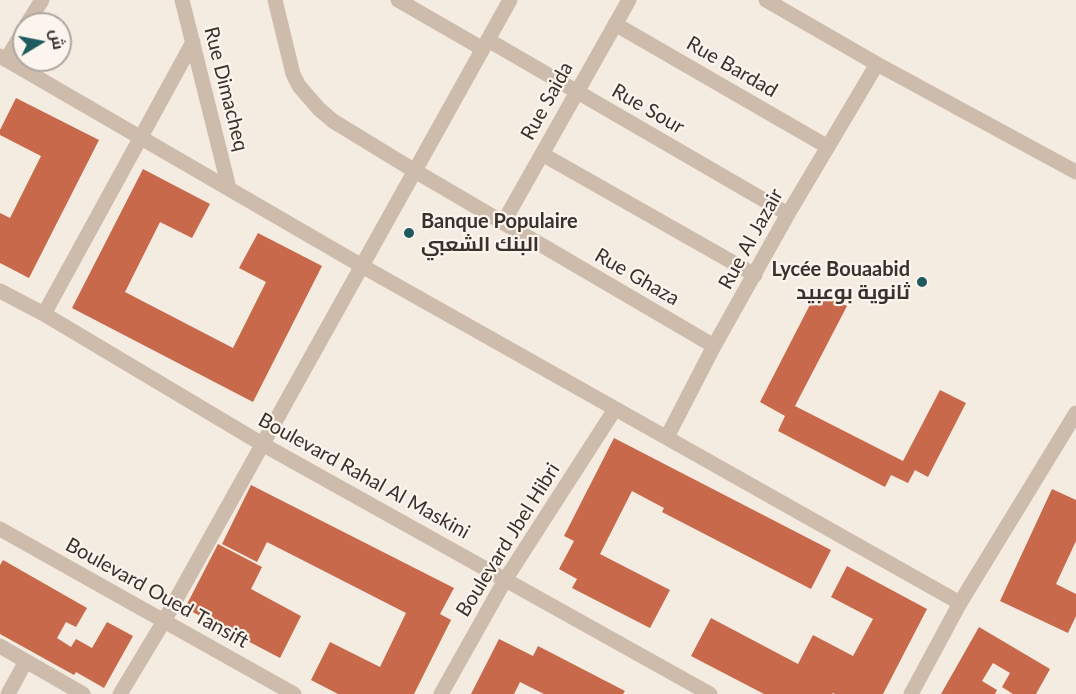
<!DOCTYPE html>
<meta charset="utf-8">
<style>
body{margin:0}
#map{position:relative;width:1076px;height:694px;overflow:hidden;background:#f4ebe1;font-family:Lato,Cairo,sans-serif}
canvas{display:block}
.north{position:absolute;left:12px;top:12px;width:60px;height:60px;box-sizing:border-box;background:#fbf5ee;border:2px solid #aea6a0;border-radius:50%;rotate:80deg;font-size:16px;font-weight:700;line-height:24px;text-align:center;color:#3b302b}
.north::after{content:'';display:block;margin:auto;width:21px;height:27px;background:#1f5a5e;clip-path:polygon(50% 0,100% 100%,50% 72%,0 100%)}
</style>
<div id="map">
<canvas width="1076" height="694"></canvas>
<div class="north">ش</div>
</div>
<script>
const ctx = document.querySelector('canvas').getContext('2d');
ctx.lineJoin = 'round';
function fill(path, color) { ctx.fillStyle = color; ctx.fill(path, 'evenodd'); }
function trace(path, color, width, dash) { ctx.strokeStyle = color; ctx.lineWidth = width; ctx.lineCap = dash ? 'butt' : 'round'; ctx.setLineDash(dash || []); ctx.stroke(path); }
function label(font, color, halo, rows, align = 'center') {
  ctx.font = font + ' Lato,Cairo,sans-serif'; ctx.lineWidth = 4.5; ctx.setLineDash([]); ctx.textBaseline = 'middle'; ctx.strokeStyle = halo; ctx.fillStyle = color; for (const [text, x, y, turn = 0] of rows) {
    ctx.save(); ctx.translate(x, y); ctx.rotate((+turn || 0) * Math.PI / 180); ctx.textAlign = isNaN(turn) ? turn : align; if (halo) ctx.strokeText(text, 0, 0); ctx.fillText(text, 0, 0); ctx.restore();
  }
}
const building = new Path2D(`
 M16,98L99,140L29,278L0,263V213L10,218L41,156L0,135V130Z
 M143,169L210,204L192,238L160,222L125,292L233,348L266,282L239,268L258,233L322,266L253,402L72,308Z
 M817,291L847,306L795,406L903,461L940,390L966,403L928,477L915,470L908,483L891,475L885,487L778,431L785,416L760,402Z
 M614,438L831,550L811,589L662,512L664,508L632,491L600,554L670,590L650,628L572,588L577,579L559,569L574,541L564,536Z
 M251,485L454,588L440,614L451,620L414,694H338L311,680L330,642L380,667L406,613L267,542L257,562L222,544Z
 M1052,489L1076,500V541L1056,584L1076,594V616L1068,633L1000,601Z
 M218,544L262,567L251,589L301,616L280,658L185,608Z
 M3,560L87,608L76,627L66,622L57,638L71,647L76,639L92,648L107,622L133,636L104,688L76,672L74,675L0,634V565Z
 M847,566L927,609L883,694H835L833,693L832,694H764L691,656L711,618L798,664L813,635L853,656L873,619L831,597Z
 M979,627L1050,669L1036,694H1013L1002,687L1010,673L993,663L982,681L997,690L995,694H941Z
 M499,639L533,656L538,646L625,691L623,694H544L520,682L514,694H471Z`);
const minor = new Path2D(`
 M182,0L229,188
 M275,0L293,74L299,86L319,109L333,121L415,171L714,346
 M398,0L483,49
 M766,0L877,64L1076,172
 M27,24L42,0
 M615,24L828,147
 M488,40L788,214
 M0,56L362,266L960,603
 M6,60L24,30
 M542,154L755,275
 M503,223L629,0
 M0,291L44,314L262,444L710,694
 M44,314L193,42
 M667,437L714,346L788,214L877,64
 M0,529L294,694
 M0,646L83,694
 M8,694L26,661
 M120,694L164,621L510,0
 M441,694L505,580L615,409
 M911,694L960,603L1076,413`);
const markers = [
 [409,233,6,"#1f5a5e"],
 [922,282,6,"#1f5a5e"]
];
const streetNames = [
 ["Rue Bardad",732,67,30],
 ["Rue Dimacheq",226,89,76],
 ["Rue Saida",547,101,-61],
 ["Rue Sour",648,109,30],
 ["Rue Al Jazair",751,239,-61],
 ["Rue Ghaza",637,277,30],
 ["Boulevard Rahal Al Maskini",364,476,29],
 ["Boulevard Jbel Hibri",508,540,-58],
 ["Boulevard Oued Tansift",157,593,29]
];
const poiNames = [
 ["Banque Populaire",421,222],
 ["البنك الشعبي",421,245],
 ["Lycée Bouaabid",910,270,"right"],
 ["ثانوية بوعبيد",910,293,"right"]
];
fill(building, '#c8694b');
trace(minor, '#cdbbac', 15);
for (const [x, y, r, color] of markers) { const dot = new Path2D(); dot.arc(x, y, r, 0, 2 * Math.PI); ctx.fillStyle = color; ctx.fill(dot); trace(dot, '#fbf5ee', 2); }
label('20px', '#3b302b', '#fbf5ee', streetNames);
label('bold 20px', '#3b302b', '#fbf5ee', poiNames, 'left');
</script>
